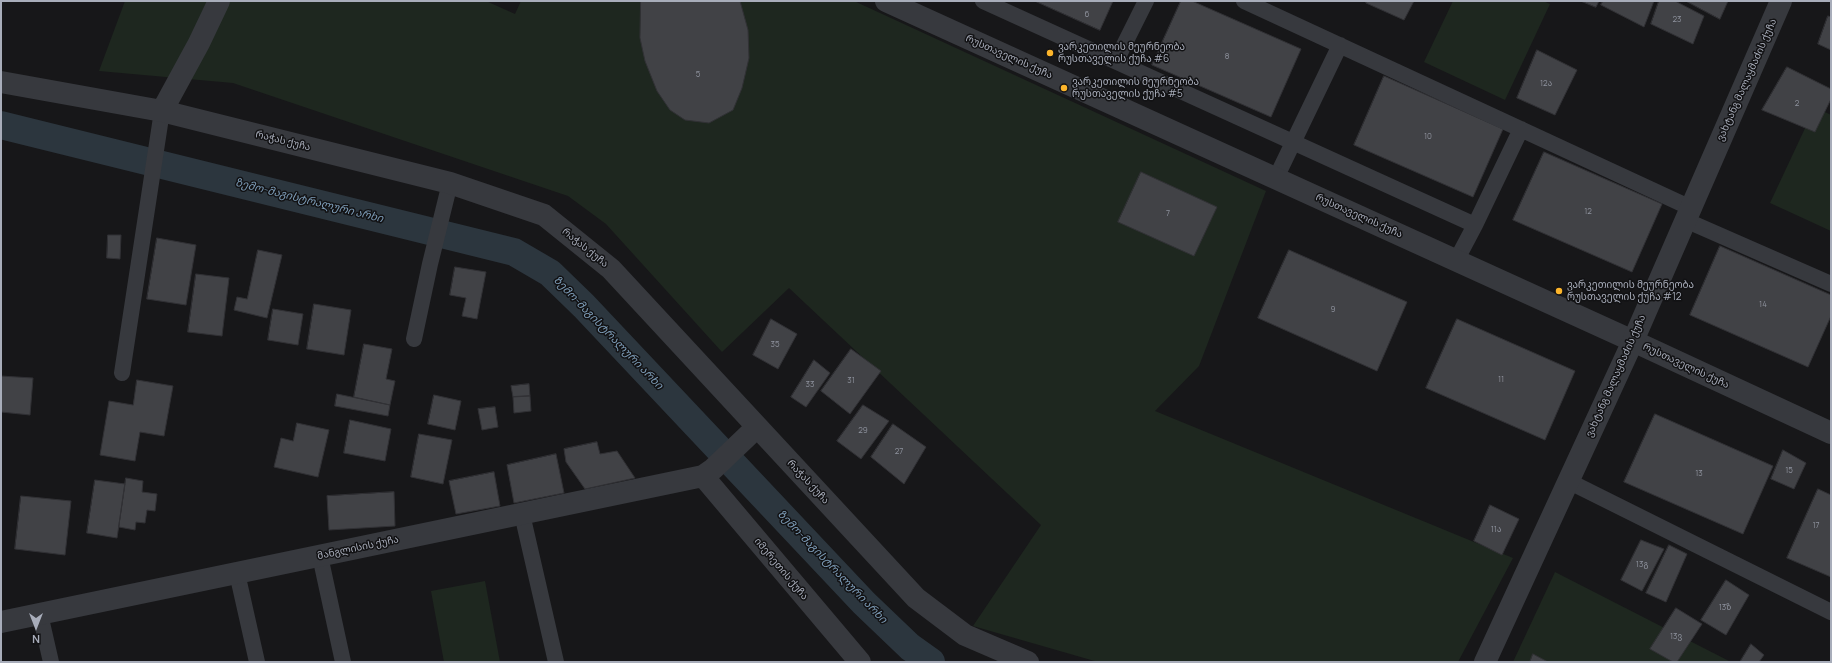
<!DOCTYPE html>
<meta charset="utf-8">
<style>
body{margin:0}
#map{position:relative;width:1832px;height:663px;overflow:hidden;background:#171719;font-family:Manrope,sans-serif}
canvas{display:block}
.frame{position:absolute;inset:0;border:2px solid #a8adba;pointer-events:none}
.north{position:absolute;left:16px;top:607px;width:40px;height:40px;-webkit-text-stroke:3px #121214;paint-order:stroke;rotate:180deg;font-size:11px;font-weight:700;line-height:16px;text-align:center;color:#a8adba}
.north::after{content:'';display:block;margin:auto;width:14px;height:18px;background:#a8adba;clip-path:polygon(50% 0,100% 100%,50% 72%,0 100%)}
</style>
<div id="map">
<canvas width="1832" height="663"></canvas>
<div class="frame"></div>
<div class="north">N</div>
</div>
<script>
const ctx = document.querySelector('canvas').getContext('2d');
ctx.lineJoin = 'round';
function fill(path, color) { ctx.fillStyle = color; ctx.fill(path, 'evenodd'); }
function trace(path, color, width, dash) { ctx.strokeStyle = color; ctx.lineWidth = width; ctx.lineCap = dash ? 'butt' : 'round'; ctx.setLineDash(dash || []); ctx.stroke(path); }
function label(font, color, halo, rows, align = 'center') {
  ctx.font = font + ' Manrope,"Noto Sans Georgian",sans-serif'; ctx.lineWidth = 3; ctx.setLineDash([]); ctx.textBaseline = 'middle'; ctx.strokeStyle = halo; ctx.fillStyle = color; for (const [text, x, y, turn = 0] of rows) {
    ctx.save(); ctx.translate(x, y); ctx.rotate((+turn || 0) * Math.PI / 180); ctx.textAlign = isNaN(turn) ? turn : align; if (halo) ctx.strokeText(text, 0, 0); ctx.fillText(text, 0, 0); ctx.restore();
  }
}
const green = new Path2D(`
 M125,1H486L515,14L521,1H854L1266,191L1199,366L1155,411L1513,558L1458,662H1098L973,626L1041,525L789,288L722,352L606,224L568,196L233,83L99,71Z
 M1453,1H1543L1550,4L1505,100L1424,62Z
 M1815,107L1831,115V231L1770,203Z
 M1555,572L1731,662H1513Z
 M485,581L500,662H444L431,591Z`);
const canal = new Path2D(`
 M1,125L514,252L550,273L584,306L864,603L910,647L931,662`);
const building = new Path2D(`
 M641,1H740L748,30L749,58L742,88L733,110L709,123L685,120L670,110L657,91L645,61L640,38Z
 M1035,1H1113L1100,30Z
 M1181,1H1192L1301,49L1271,117L1152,65Z
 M1367,1H1414L1404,20L1366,3Z
 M1581,1H1599L1596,7Z
 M1603,1H1654L1644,27L1601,5Z
 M1659,1H1675L1704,16L1693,44L1651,24Z
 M1686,1H1728L1720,19Z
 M1828,16L1831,17V50L1818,44Z
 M1537,50L1577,70L1555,115L1517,98Z
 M1787,67L1831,89V99L1815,132L1762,110Z
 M1384,76L1503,129L1473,197L1354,145Z
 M1544,152L1662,204L1632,272L1513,220Z
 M1141,172L1217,207L1194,256L1118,222Z
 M108,235H121L120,259L107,258Z
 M157,238L196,245L186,305L147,299Z
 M1720,246L1831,295V316L1808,367L1690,315Z
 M258,250L282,255L267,318L234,310L237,297L247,299Z
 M1289,250L1407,302L1377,371L1258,318Z
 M455,267L486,272L477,319L462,316L466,298L450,295Z
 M196,274L229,278L222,336L188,332Z
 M314,304L351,310L344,355L307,349Z
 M273,309L303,314L298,345L268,340Z
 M771,319L797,334L778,369L753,355Z
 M1457,319L1575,371L1545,440L1426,388Z
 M364,344L392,349L386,379L395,381L390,405L354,397Z
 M851,349L881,371L850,414L821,391Z
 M814,360L830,373L806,407L791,397Z
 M1,376L33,378L30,415L1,412Z
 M137,380L173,386L164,436L140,432L135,461L100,455L109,401L133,405Z
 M529,384L530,396L513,397L511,386Z
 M337,394L390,405L388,416L335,406Z
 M434,395L461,401L455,430L428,424Z
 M530,396L531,411L514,413L513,397Z
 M863,405L889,421L861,459L837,441Z
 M495,407L498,427L482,430L478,409Z
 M1655,414L1773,466L1743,534L1624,482Z
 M350,420L391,429L385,461L344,453Z
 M297,423L329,430L318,477L274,467L281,438L293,441Z
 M893,424L926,447L904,484L871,457Z
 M419,434L452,440L443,484L411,477Z
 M597,442L600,454L617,451L635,478L585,489L566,462L564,449Z
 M1783,450L1806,463L1794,489L1771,479Z
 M556,454L564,493L514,503L507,465Z
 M494,472L500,506L456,514L449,481Z
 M126,478L143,481L142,492L157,494L155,511L147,510L145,523L136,522L135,530L119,527Z
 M95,480L125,484L117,538L87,533Z
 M1818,489L1831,495V577L1787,558Z
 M394,492L395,526L329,530L327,496Z
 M21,496L71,501L65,555L15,549Z
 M1490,505L1519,519L1502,555L1474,541Z
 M1641,540L1664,549L1642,591L1621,580Z
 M1669,545L1687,554L1666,602L1646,593Z
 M1726,580L1749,595L1726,635L1701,620Z
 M1676,608L1702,624L1677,662H1673L1650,649Z
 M1751,644L1764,655L1759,662H1740Z
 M1533,654L1548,662H1530Z`);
const service = new Path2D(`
 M983,1L1475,225L1521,129
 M1244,1L1691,208
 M1116,61L1146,1
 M1276,178L1340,45
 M1685,220L1831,284
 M1456,261L1475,225
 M414,339L430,264L450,183
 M122,373L162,111
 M1568,481L1831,612
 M522,514L556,662
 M320,556L343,662
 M237,573L257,662
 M40,614L51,662`);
const minor = new Path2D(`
 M886,1L1633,341L1831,433
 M1,82L162,111L450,183L544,215L611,269L916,598L965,635L1028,662
 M162,111L199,43L219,1
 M703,476L860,662
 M1,622L703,476L713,469L757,427`);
const tertiary = new Path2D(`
 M1485,662L1633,341L1781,1`);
const markers = [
 [1050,53,4,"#fdb52b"],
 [1064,88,4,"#fdb52b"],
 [1559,291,4,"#fdb52b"]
];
const numberNames = [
 ["6",1087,15],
 ["23",1677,20],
 ["8",1227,57],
 ["5",698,75],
 ["12ა",1546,84],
 ["2",1797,104],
 ["10",1428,137],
 ["12",1588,212],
 ["7",1168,214],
 ["14",1763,305],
 ["9",1333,310],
 ["35",775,345],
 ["11",1501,380],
 ["31",851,381],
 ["33",810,385],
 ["29",863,431],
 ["27",899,452],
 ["15",1789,471],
 ["13",1699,474],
 ["17",1816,526],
 ["11ა",1496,530],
 ["13გ",1642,565],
 ["13ზ",1725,608],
 ["13ვ",1676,637]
];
const poiNames = [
 ["ვარკეთილის მეურნეობა",1058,47],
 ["რუსთაველის ქუჩა #6",1058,59],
 ["ვარკეთილის მეურნეობა",1072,82],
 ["რუსთაველის ქუჩა #5",1072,94],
 ["ვარკეთილის მეურნეობა",1567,285],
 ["რუსთაველის ქუჩა #12",1567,297]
];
const streetNames = [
 ["რუსთაველის ქუჩა",1009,57,24],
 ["ვახტანგ მალაყმაძის ქუჩა",1747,80,-66],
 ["რაჭას ქუჩა",283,141,14],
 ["რუსთაველის ქუჩა",1359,216,24],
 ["რაჭას ქუჩა",585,248,39],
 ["რუსთაველის ქუჩა",1686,366,25],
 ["ვახტანგ მალაყმაძის ქუჩა",1616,376,-66],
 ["რაჭას ქუჩა",808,482,47],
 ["მანგლისის ქუჩა",358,548,-12],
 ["იმერეთის ქუჩა",781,569,50]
];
const waterNames = [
 ["ზემო-მაგისტრალური არხი",309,201,14],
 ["ზემო-მაგისტრალური არხი",608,333,46],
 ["ზემო-მაგისტრალური არხი",832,567,46]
];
fill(green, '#1e271f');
trace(canal, '#2c363e', 28);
fill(building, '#414246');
trace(building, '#313135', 1);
trace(service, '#37393e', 16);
trace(minor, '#37393e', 22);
trace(tertiary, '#37393e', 22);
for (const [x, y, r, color] of markers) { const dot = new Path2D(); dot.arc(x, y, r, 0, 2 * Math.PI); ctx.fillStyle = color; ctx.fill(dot); trace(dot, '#121214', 1.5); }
label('8px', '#8e929d', null, numberNames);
label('10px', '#a8adba', '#121214', poiNames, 'left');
label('10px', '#a8adba', '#121214', streetNames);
label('italic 11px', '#7d9cb7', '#121214', waterNames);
</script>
